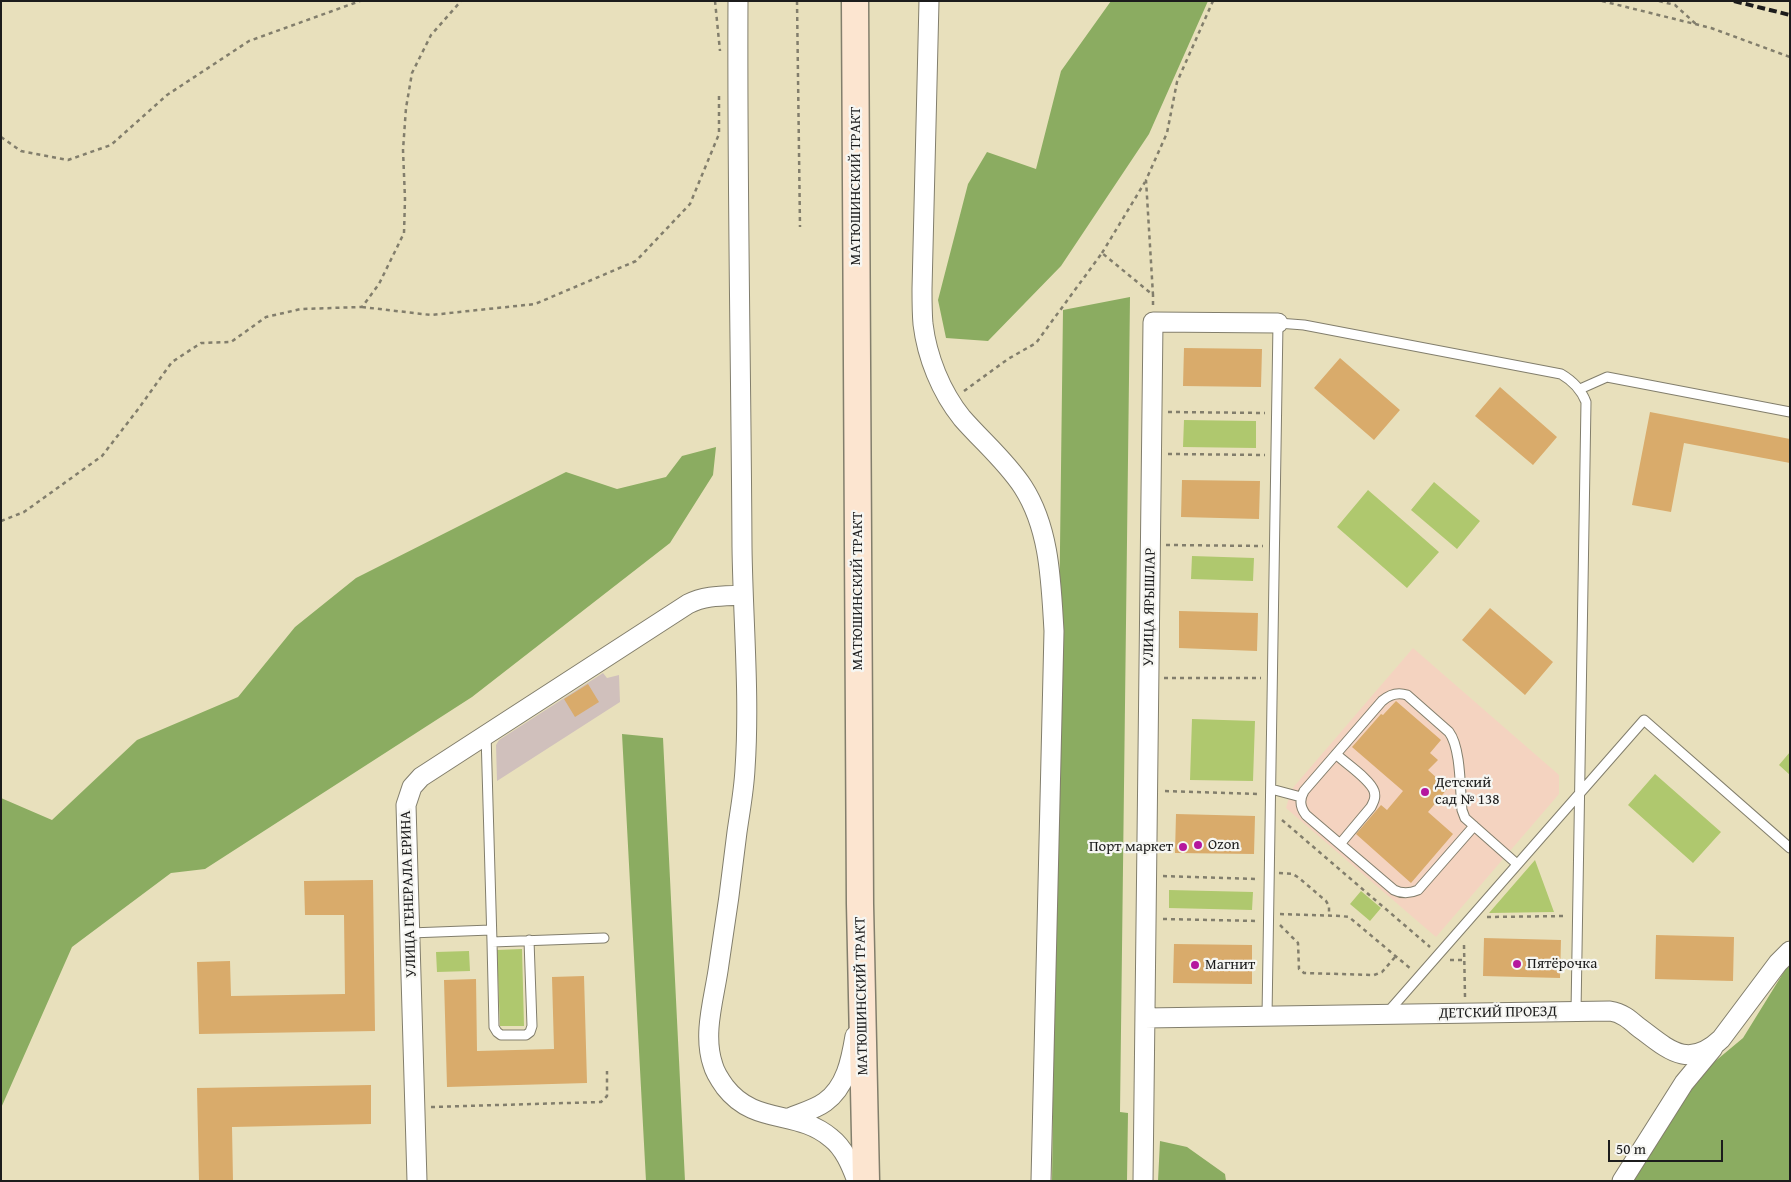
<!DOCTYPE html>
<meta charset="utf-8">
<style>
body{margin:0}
#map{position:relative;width:1791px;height:1182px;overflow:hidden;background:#e8e0bc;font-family:"Gentium Book Plus",serif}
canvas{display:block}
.frame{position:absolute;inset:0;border:2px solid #1c1c1c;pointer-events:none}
.scale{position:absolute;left:1608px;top:1140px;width:115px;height:22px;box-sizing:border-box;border:2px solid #1c1c1c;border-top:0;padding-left:6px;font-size:15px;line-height:18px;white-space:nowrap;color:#1c1c1c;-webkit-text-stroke:4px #f6f6f2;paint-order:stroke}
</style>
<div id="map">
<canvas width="1791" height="1182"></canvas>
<div class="frame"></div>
<div class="scale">50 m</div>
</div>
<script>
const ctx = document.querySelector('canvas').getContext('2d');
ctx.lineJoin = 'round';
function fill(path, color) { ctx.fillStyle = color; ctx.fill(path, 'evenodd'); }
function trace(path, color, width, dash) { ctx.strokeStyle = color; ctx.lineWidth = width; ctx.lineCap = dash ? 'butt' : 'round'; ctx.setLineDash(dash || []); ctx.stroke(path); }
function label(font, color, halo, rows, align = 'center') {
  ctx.font = font + ' "Gentium Book Plus",serif'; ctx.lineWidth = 4.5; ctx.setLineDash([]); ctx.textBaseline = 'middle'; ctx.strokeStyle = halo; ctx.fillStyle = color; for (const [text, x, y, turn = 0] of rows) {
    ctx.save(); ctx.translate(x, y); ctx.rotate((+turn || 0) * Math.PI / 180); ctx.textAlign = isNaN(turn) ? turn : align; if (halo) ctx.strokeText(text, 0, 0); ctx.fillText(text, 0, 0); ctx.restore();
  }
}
const built = new Path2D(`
 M1413,648L1559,775V794L1436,937L1286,808L1291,790Z`);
const industrial = new Path2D(`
 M603,673L607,678L619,675L620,702L497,781L496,745L499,740Z`);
const green = new Path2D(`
 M1184,420L1256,421V448L1183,447Z
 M1434,482L1480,521L1457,549L1411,510Z
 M1368,490L1439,552L1407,588L1337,527Z
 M1192,556L1254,558L1253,581L1191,579Z
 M1192,719L1255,721L1253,781L1190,780Z
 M1790,752V775L1779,765Z
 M1655,774L1721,832L1693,863L1628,805Z
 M1535,860L1554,912L1489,913Z
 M1169,890L1253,892L1252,910L1169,908Z
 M1361,891L1381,908L1370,921L1350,904Z
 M522,949L524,1026H500L497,950Z
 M469,951L470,971L437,972L436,952Z`);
const forest = new Path2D(`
 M1111,1H1208L1149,134L1061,266L988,341L946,338L938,300L968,184L987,152L1036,169L1061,71Z
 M1130,297L1120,1112L1128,1113L1127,1181H1052L1063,310Z
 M716,447L713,475L670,543L472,697L205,869L171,873L72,947L1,1108V798L52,820L137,740L238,697L295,627L356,578L566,472L617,489L666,477L682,456Z
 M622,734L663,738L685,1181H646Z
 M1790,962V1181H1617L1713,1063L1743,1038Z
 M1160,1141L1187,1147L1225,1174L1226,1181H1158Z`);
const building = new Path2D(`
 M1184,348L1262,349L1261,387L1183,386Z
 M1340,358L1400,410L1374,440L1314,388Z
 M1500,387L1557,437L1533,465L1475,416Z
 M1650,412L1790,439V463L1684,443L1671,512L1632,505Z
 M1182,480L1260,481L1259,519L1181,517Z
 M1490,608L1553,662L1525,695L1462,640Z
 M1179,611L1258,613L1257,651L1179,648Z
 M588,684L599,702L575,717L564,699Z
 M1396,701L1441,740L1430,753L1438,760L1428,770L1448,788L1428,812L1453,834L1411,883L1356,834L1381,805L1387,810L1403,791L1352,747L1381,714L1383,715Z
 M1176,814L1255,816L1254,854L1175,853Z
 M373,880L375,1031L199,1034L197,962L230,961L231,996L345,994L344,915H305L304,881Z
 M1656,935L1734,937L1733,981L1655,979Z
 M1484,938L1561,940L1560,978L1483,976Z
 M1174,944L1252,945V984L1173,983Z
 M584,976L587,1083L447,1087L444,980L476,979L477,1051L554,1049L552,977Z
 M371,1085V1124L232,1127L233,1181H199L197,1088Z`);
const path = new Path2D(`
 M715,1L720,51
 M797,1L800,227
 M1602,1L1711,28L1790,57
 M1659,1L1675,5L1697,25
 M1,137L21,151L68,160L111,145L167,95L249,41L360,1
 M1102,253L1145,182
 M1153,305V295
 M362,307L431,315L535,304L636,261L690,204L719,134V96
 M964,391L1008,359L1036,343L1102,253L1153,295L1146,180L1167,133L1177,82L1213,1
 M1168,412L1265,413
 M1168,454L1265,455
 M1,521L24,512L102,456L139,408L172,362L201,343L231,342L266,317L301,309L362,307L379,284L404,233L405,199L403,150L406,108L412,73L431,35L461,1
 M1166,545L1263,546
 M1164,678H1261
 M1165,791L1259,794
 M1282,820L1430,947
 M1279,873L1293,874L1299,878L1326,901L1329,906V915
 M1163,876L1258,879
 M1280,914L1341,916L1349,917L1411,969
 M1487,917L1567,916
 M1163,919L1257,921
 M1280,925L1298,943L1299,969L1304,973L1374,975L1382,972L1396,956
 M1464,945L1465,997
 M1450,960H1464
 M431,1107L601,1102L607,1096V1071`);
const lane = new Path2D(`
 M1580,389L1607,377L1790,412
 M486,734L492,942L604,938
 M1336,754C1345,763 1370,779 1374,791C1376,797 1374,801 1371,807L1340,844
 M1271,789L1301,797
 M1474,826L1418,890C1409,894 1402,894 1394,890L1306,815C1300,807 1299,800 1304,791L1382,701C1390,694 1398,692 1407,695L1449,732C1461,748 1460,789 1462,810L1465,818L1517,864
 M410,933L491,930
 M492,942L494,1027L497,1032L501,1035H526L530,1032L532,1026L529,940
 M1388,1012L1644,720L1790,848
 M1267,1016L1278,323L1304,325L1561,374C1573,381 1581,389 1586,402L1576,1012`);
const street = new Path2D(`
 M738,1C737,183 741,365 742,547C743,621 750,696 745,769C744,790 740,811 737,832C732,876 726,920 719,964C715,996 702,1033 713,1065C715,1073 720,1080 725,1087C755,1126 797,1109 831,1138C844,1148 851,1165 857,1181
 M929,1L922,289C922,301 922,313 923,324C927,357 941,392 962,418C982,441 1006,461 1023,487C1050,529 1051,582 1054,631L1041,1181
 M1145,1018L1610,1011C1622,1013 1629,1019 1637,1026C1667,1048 1687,1071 1721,1039L1778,963L1790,951
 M789,1118C800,1113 814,1110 825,1102C846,1087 851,1060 855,1036
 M417,1181L406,805L412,787L421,777L688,604C705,595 724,596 743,595
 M1143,1181L1153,322L1278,323
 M1622,1181L1684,1083L1713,1048`);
const secondary = new Path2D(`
 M855,1L860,904L866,1181`);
const rail = new Path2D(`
 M1734,1L1790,15`);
const markers = [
 [1425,792,5,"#b5179e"],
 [1198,845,5,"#b5179e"],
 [1183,847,5,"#b5179e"],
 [1517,964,5,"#b5179e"],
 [1195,965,5,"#b5179e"]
];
const streetNames = [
 ["МАТЮШИНСКИЙ ТРАКТ",856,186,-90],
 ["МАТЮШИНСКИЙ ТРАКТ",858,591,-90],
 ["УЛИЦА ЯРЫШЛАР",1150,607,-89],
 ["УЛИЦА ГЕНЕРАЛА ЕРИНА",409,894,-92],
 ["МАТЮШИНСКИЙ ТРАКТ",862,996,-91],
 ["ДЕТСКИЙ ПРОЕЗД",1498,1013,-1]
];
const poiNames = [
 ["Детский",1435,783],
 ["сад № 138",1435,800],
 ["Ozon",1208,845],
 ["Порт маркет",1173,847,"right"],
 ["Пятёрочка",1527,964],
 ["Магнит",1205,965]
];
fill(built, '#f4d3c0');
fill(industrial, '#d0c0bc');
fill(green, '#afc86e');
fill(forest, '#8bac61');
fill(building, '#d9ab6b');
trace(lane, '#827e6c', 11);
trace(street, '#827e6c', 21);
trace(secondary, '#827e6c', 29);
trace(path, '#827e6c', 2.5, [4, 4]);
trace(lane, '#fff', 9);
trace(street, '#fff', 19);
trace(secondary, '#fce5d0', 26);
trace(rail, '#1c1c1c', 4, [8, 4]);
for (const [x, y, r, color] of markers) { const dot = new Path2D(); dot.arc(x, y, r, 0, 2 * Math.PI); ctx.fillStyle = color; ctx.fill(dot); trace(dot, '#f6f6f2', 2); }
label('15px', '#1c1c1c', '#f6f6f2', streetNames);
label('15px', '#1c1c1c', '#f6f6f2', poiNames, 'left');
</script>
